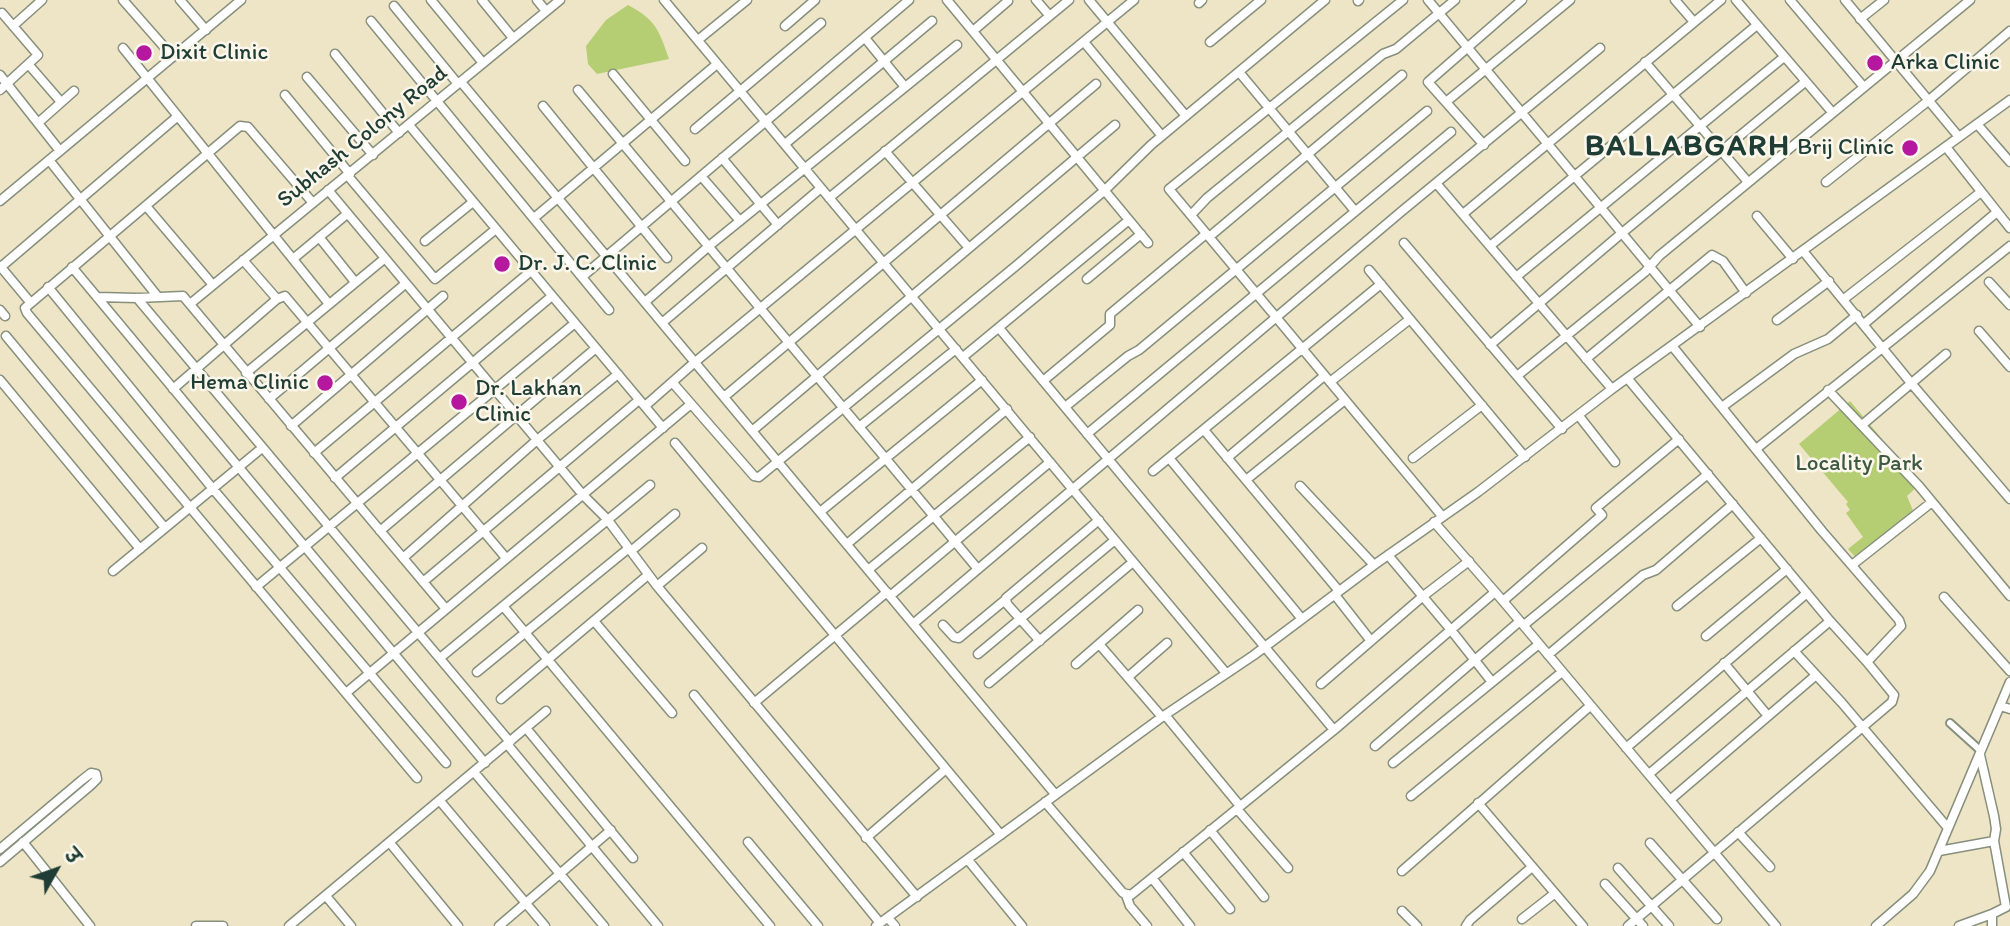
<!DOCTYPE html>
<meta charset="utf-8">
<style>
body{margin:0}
#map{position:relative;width:2010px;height:926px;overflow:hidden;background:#eee4c6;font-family:Itim,"Playpen Sans Deva",sans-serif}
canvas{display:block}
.north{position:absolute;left:21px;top:835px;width:70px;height:70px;-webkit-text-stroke:5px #fbf7ec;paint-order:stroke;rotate:50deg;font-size:19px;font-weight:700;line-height:28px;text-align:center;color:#1f3d34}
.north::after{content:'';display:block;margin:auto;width:24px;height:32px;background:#1f3d34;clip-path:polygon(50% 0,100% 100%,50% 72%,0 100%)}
</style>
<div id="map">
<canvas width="2010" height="926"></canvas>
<div class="north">उ</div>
</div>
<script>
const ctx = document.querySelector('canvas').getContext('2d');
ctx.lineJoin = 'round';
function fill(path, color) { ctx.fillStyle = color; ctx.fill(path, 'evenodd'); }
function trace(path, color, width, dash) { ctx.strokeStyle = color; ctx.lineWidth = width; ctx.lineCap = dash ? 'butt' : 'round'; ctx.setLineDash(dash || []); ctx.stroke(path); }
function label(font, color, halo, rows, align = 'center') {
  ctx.font = font + ' Itim,sans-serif'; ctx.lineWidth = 5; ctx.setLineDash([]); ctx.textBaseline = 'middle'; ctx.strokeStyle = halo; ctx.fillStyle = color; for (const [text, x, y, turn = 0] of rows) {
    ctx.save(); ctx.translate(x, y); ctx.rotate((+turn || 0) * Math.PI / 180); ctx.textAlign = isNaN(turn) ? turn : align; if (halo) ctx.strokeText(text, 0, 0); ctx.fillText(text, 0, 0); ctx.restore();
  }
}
const green = new Path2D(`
 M628,5C656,20 659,30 669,59L597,74L588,64L586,46L606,20Z
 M1850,401L1920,484L1907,496L1914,513L1858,560L1848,549L1863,537L1846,513L1850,510L1846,504L1848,502L1799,444Z`);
const pedestrian = new Path2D(`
 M1950,723L1981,751`);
const minor = new Path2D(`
 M123,0L173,57
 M180,0L206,30
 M431,0L483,63
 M482,0L513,38
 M537,0L546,11
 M664,0L1226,673
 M947,0L1148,243
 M1036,0L1049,15
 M1089,0L1186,116
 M1403,0L1169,189L1442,516
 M1428,0L1700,327
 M1675,0L1694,22
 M1736,0L1832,112
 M1790,0L1863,86
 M1845,0L1959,137
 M1358,1L1359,0
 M1199,3L1202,0
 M394,6L458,84
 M1860,19L1884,0
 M371,21L609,310
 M13,26L42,0
 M785,26L815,0
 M973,31L1008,1
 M865,38L905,87
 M698,40L747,0
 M1084,42L1162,136
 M1210,42L1261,0
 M123,48L329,304
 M335,54L399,133
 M1645,62L1748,182
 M29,65L61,102
 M1239,72L1355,211
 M613,74L685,161
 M0,75L60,151
 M307,77L373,155
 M461,82L1055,794
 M0,90L38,55L2,13
 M578,90L977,568
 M285,95L350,174
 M1446,102L1570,0
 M543,106L667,258
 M38,123L74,91
 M1977,124L2010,162
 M409,125L663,428
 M695,129L821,23
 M785,144L932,21
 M1484,145L1428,82L1522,0
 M1946,147L2010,228
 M885,151L969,248
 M722,158L778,225
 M49,160L158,297
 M348,176L435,279L496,229
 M701,176L740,221
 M1826,182L1928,101L2010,31
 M1436,183L1612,389
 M328,190L583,495L607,519L657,586L917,897
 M829,198L1069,0
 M0,201L241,0
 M313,203L248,127L240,126L25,308L27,313L417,778
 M146,206L213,285
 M1463,214L1721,0
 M1191,215L1207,198L1383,54L1396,49L1455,0
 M1757,216L1793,259
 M534,218L717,64
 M319,237L355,282
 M1209,237L1402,75
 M425,241L473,202
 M1404,243L1562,429
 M1490,246L1757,25
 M1803,251L1911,383L2010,499
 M293,259L347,214
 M243,260L277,299
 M0,266L30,302
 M1,267L178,116
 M72,267L485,763
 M1369,270L1525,457
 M582,277L909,0
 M1516,277L1784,57
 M1087,279L1141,234
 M1989,282L2010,305
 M48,287L213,489L446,763
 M97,297L137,298L183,296L446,609
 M137,298L510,742
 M1844,299L1981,192
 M645,302L709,246L957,45
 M190,304L560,0
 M0,310L5,316
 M1777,320L1829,281
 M662,323L821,188
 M1864,324L1997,212
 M999,328L1334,730
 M1979,331L2010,367
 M6,336L165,528
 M1490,345L1622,233L1805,82
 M963,357L1129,220
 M1586,359L1712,255L1723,261L1746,293
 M246,373L384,259
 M1517,376L1645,272L1659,256L1970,0
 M1628,379L1830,621L1867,662
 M0,380L140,549
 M1043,381L1110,325V314L1206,234
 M672,382L754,476L759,477L1017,265L1105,190L1151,145L1325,0
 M1330,382L1410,319
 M173,389L277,299L285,296L506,558
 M1828,390L1919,486L2010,596
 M724,397L1096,84
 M269,399L405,284
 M645,406L695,362L1134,0
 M1065,407L1128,356L1139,350L1427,111
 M1722,407L1794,354L1828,339L1857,315
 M1579,416L1615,462
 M1862,425L1946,354
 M291,426L443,296
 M859,427L956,349
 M1204,430L1339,591
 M752,431L1115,125
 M1087,434L1451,132
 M675,443L1001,835
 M1756,449L2010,246
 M314,453L531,271
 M1169,458L1302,619
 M1227,458L1324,376
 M1413,458L1482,405
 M1153,471L1381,284
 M335,478L552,296
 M1246,480L1345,400
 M1300,486L1374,565
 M820,512L982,380
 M1434,522L1503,601L1776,926
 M380,531L596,348
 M847,544L1007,409
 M631,551L675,514
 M1388,555L1451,630L1492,682
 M403,558L537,440L618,374
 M1852,565L1932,502
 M868,570L1030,437
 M113,571L262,448
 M423,582L639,400
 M657,586L702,548
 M256,587L575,323
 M1335,595L1371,641
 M890,596L1050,462
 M1944,597L2010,671
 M1503,601L1602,515L1596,508L1679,439
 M503,606L770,926
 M1677,606L1761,538
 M594,621L672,713
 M913,624L1402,211L1600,48
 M943,625L954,637L959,638L1005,600
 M1524,625L1708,474
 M1706,636L1787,569
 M1040,641L1007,604L1006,598L1099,520
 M1099,644L1162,717
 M1794,651L1842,703L1948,828
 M978,654L1115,540
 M1548,655L1643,575L1656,570L1733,504
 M440,658L650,485
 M1724,663L1768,716
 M1076,664L1138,610
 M477,672L629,548
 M1128,677L1167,643
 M989,683L1133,562
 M1321,684L1422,597L1469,561
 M346,693L691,404
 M694,695L880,923
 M501,699L648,575
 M754,703L887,592
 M2000,706L2010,709
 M1165,715L1240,806
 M526,728L633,858
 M507,744L658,926
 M1375,746L1520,621
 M1626,748L1807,593
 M1980,755L1994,816L1996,829L1994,841L2006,907L1992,914V926
 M1393,763L1539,644
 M474,772L604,926
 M1649,774L1830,621
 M1411,796L1562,672
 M1670,800L1815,676
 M440,801L545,926
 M1045,802L1123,893L1131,895L1334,730L1495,592
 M1478,803L1583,926
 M1237,809L1288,868
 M1210,830L1264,897
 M1738,832L1770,867
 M866,838L946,769
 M23,842L90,926
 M748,842L818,926
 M390,843L458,926
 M1650,843L1717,919
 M0,849L82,780L91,773L96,774L97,779L91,785L0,862
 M1939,851L1994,841
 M1183,852L1230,909
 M968,860L1022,926
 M1618,868L1669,926
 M1402,871L1590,706
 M1152,878L1190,926
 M1605,884L1643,926
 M1126,895L1130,906L1147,926
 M326,896L351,926
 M1402,911L1417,926
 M888,918L895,926
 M1522,919L1554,894
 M196,926H223
 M289,926L546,711
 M499,926L611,830
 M876,926L1162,717L1254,655L1374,565L1478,492L1612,389L2010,100
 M1466,926L1470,920L1532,867
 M1628,926L1892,702L1894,695L1867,662L1901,626L1899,620L1822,531L1673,347
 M1876,926L1913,894L1930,871L2010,682
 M1959,926L1992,914`);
const markers = [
 [144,53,9,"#b5179e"],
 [1875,63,9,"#b5179e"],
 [1910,148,9,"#b5179e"],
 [502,264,9,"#b5179e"],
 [325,383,9,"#b5179e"],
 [459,402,9,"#b5179e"]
];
const poiNames = [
 ["Dixit Clinic",160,53],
 ["Arka Clinic",1891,63],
 ["Brij Clinic",1894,148,"right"],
 ["Dr. J. C. Clinic",518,264],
 ["Hema Clinic",309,383,"right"],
 ["Dr. Lakhan",475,389],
 ["Clinic",475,415]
];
const streetNames = [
 ["Subhash Colony Road",363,137,-39]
];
const parkNames = [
 ["Locality Park",1859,464]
];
const districtNames = [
 ["BALLABGARH",1688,147]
];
fill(green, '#b5ce73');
trace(pedestrian, '#86907d', 10);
trace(minor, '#86907d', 11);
trace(pedestrian, '#fff', 6);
trace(minor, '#fff', 8);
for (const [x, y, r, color] of markers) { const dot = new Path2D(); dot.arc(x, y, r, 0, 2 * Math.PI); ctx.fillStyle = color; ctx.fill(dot); trace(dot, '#fbf7ec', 2.5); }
label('23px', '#1f3d34', '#fbf7ec', poiNames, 'left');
label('23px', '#1f3d34', '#fbf7ec', streetNames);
label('23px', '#3d5a41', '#fbf7ec', parkNames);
ctx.letterSpacing = '2px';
label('bold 30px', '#1f3d34', '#fbf7ec', districtNames);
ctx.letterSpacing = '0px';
</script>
